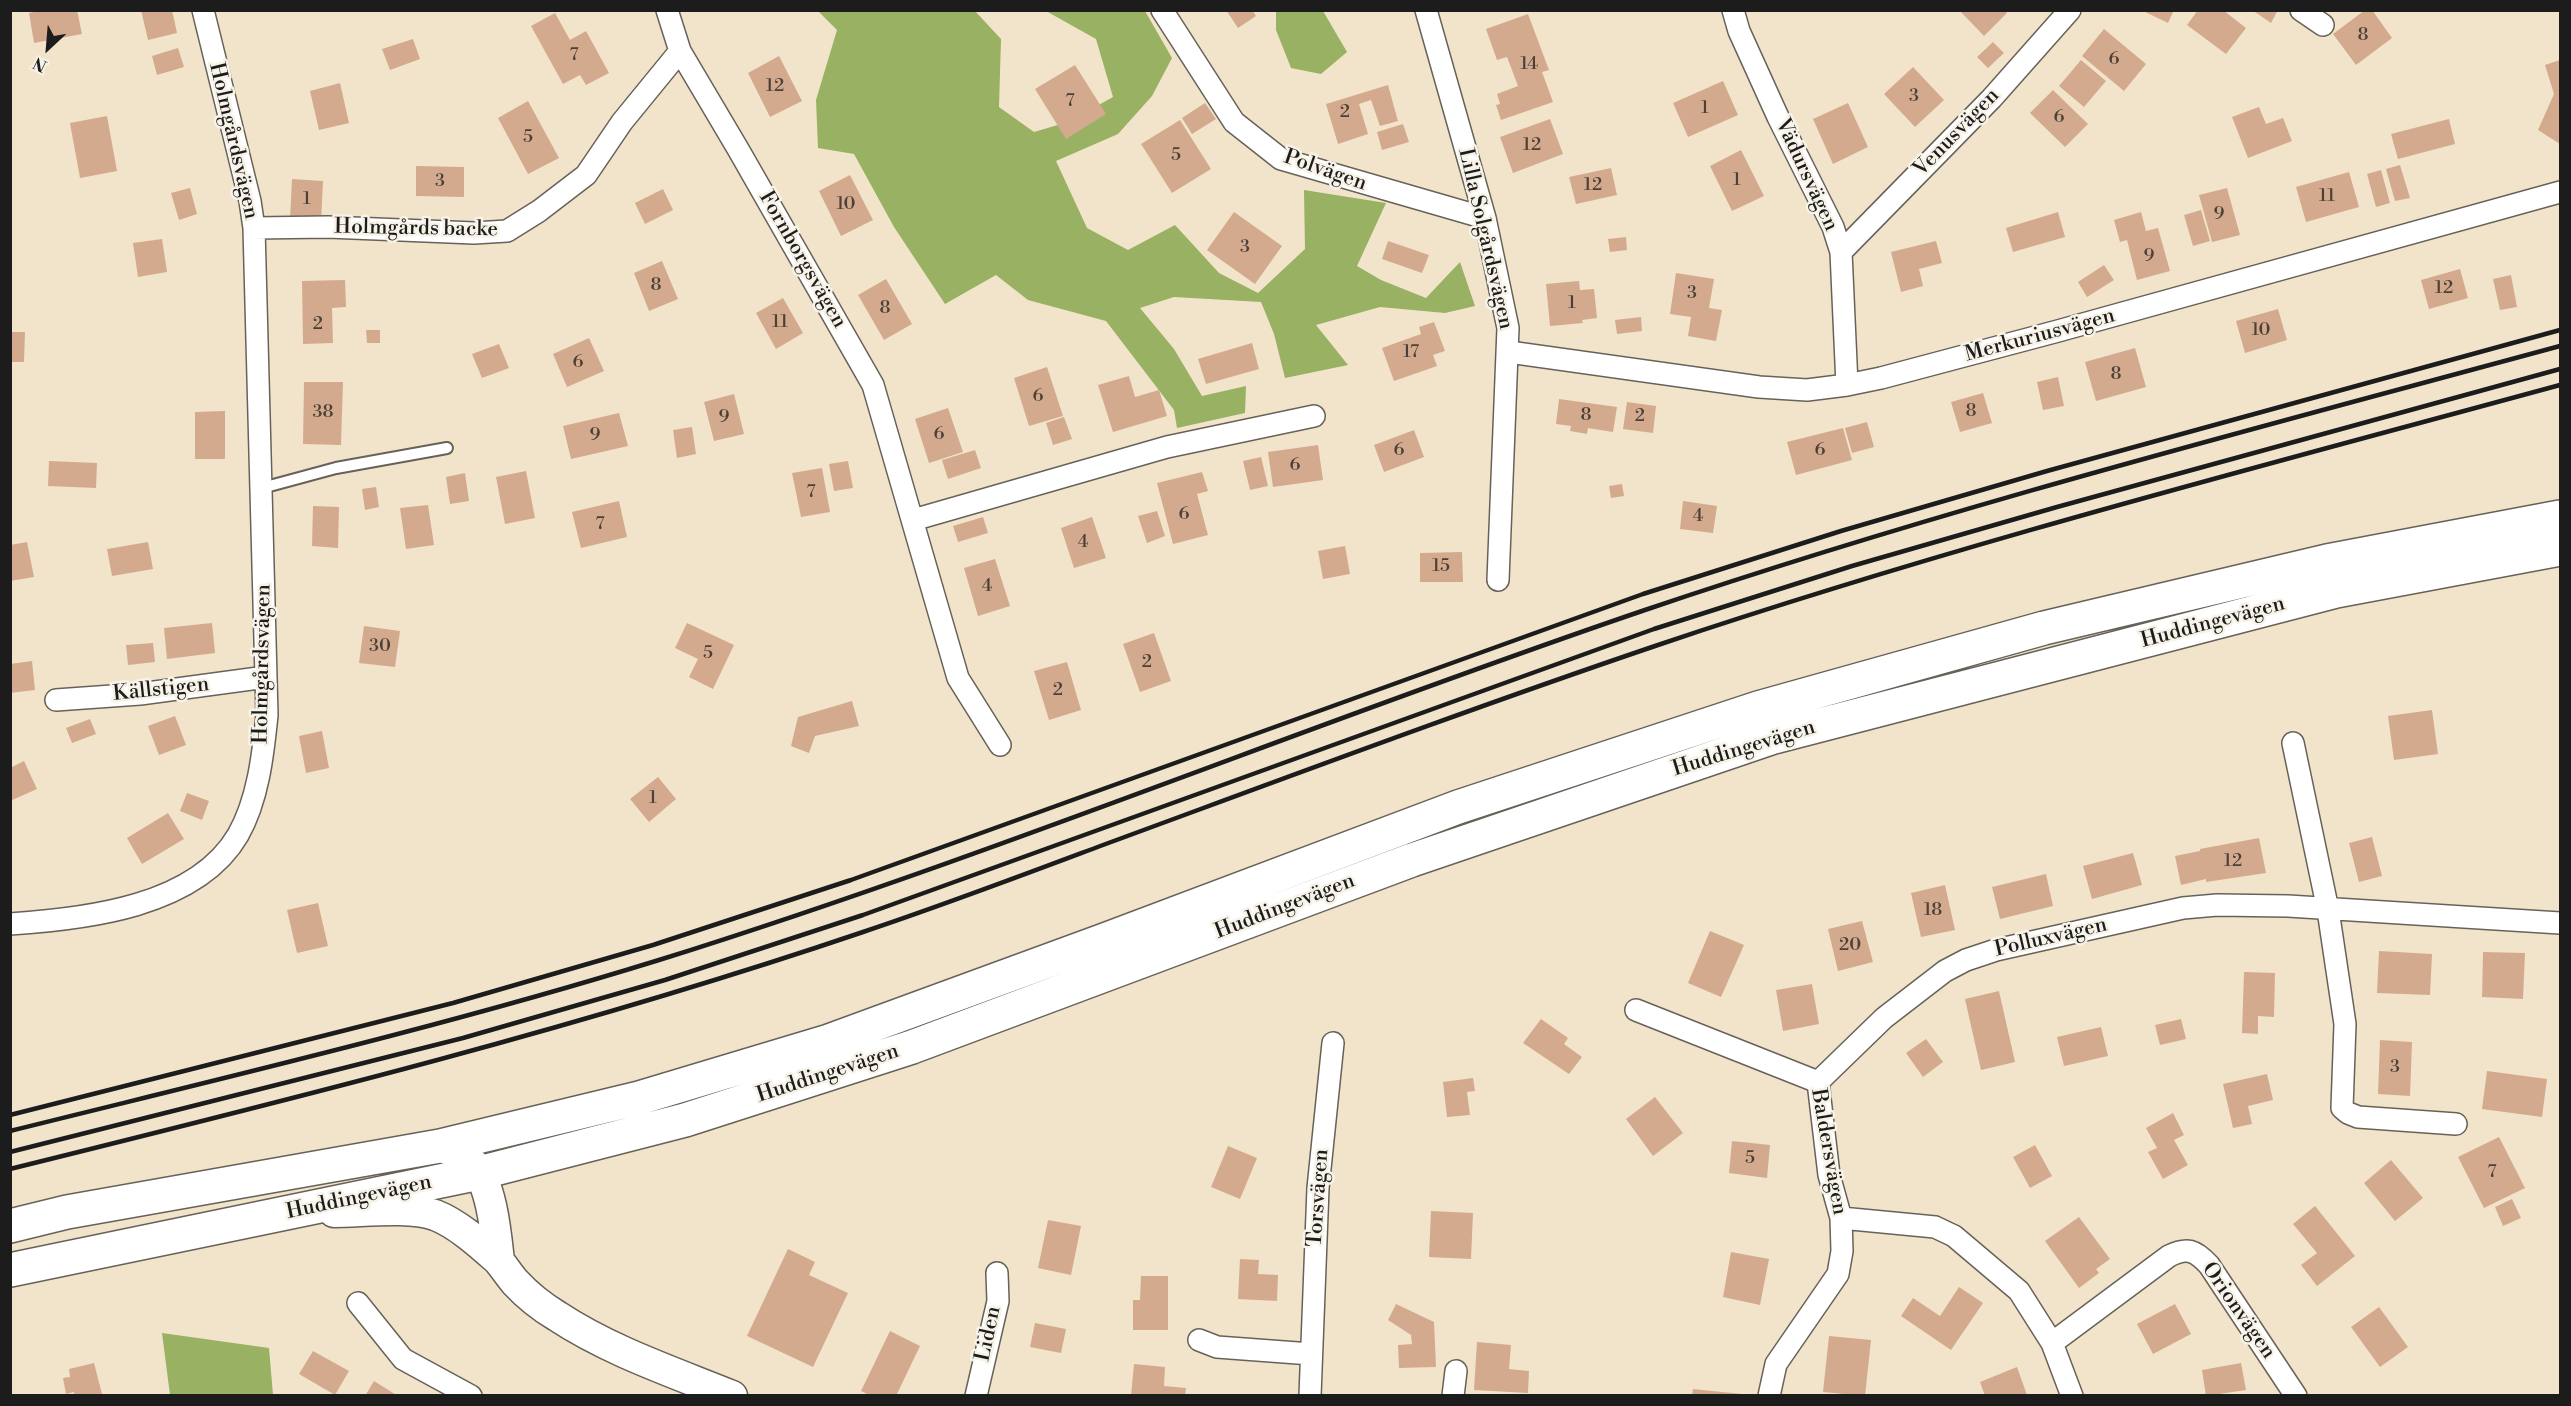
<!DOCTYPE html>
<meta charset="utf-8">
<style>
body{margin:0}
#map{position:relative;width:2571px;height:1406px;overflow:hidden;background:#f2e4ca;font-family:"Libre Bodoni",serif}
canvas{display:block}
.frame{position:absolute;inset:0;border:12px solid #1c1c1c;pointer-events:none}
.north{position:absolute;left:18px;top:18px;width:60px;height:60px;-webkit-text-stroke:4px #f7f3e8;paint-order:stroke;rotate:206deg;font-size:16px;font-weight:700;line-height:24px;text-align:center;color:#1c1c1c}
.north::after{content:'';display:block;margin:auto;width:21px;height:27px;background:#1c1c1c;clip-path:polygon(50% 0,100% 100%,50% 72%,0 100%)}
</style>
<div id="map">
<canvas width="2571" height="1406"></canvas>
<div class="frame"></div>
<div class="north">N</div>
</div>
<script>
const ctx = document.querySelector('canvas').getContext('2d');
ctx.lineJoin = 'round';
function fill(path, color) { ctx.fillStyle = color; ctx.fill(path, 'evenodd'); }
function trace(path, color, width, dash) { ctx.strokeStyle = color; ctx.lineWidth = width; ctx.lineCap = dash ? 'butt' : 'round'; ctx.setLineDash(dash || []); ctx.stroke(path); }
function label(font, color, halo, rows, align = 'center') {
  ctx.font = font + ' "Libre Bodoni",serif'; ctx.lineWidth = 5; ctx.setLineDash([]); ctx.textBaseline = 'middle'; ctx.strokeStyle = halo; ctx.fillStyle = color; for (const [text, x, y, turn = 0] of rows) {
    ctx.save(); ctx.translate(x, y); ctx.rotate((+turn || 0) * Math.PI / 180); ctx.textAlign = isNaN(turn) ? turn : align; if (halo) ctx.strokeText(text, 0, 0); ctx.fillText(text, 0, 0); ctx.restore();
  }
}
const forest = new Path2D(`
 M818,11H975L1001,39L999,107L1034,132L1068,122L1113,97L1096,39L1046,11H1145L1172,58L1152,96L1118,134L1056,161L1087,228L1128,250L1175,225L1219,273L1258,293L1305,249L1304,190L1386,203L1357,266L1381,280L1426,298L1460,262L1475,306L1445,313L1380,307L1316,325L1348,365L1285,378L1274,334L1261,302L1174,297L1140,308L1174,349L1202,396L1246,386L1245,413L1177,428L1174,410L1106,321L1028,300L996,275L945,304L894,227L854,154L818,148L816,100L837,30Z
 M1276,11H1323L1347,52L1321,74L1291,68L1276,30Z
 M162,1333L269,1348L273,1395H170Z`);
const building = new Path2D(`
 M44,10H77L82,34L34,43L29,13Z
 M141,10H172L177,33L148,40Z
 M1226,10H1252L1256,16L1238,28Z
 M1959,10H2005L2007,13L1984,36Z
 M2141,10H2174L2168,23Z
 M2198,10H2223L2246,28L2226,54L2187,25Z
 M2252,10H2278L2271,23Z
 M2365,10H2372L2392,38L2356,65L2333,34Z
 M555,13L570,40L586,31L609,73L586,85L580,75L563,84L531,26Z
 M1528,14L1549,70L1542,72L1553,102L1501,120L1496,105L1500,104L1497,94L1518,86L1507,57L1497,60L1486,29Z
 M2104,29L2146,64L2124,91L2082,56Z
 M413,39L420,59L390,70L382,49Z
 M1993,42L2004,53L1988,68L1977,57Z
 M178,48L184,67L157,75L152,56Z
 M779,56L802,101L770,117L748,73Z
 M2081,60L2106,81L2084,107L2059,86Z
 M2560,60V144L2538,130L2554,94L2545,65Z
 M1075,65L1106,114L1066,139L1035,89Z
 M1913,67L1944,100L1915,127L1884,94Z
 M1723,81L1738,115L1688,137L1673,103Z
 M340,83L349,123L319,130L310,91Z
 M1388,85L1398,121L1380,126L1371,100L1359,104L1368,134L1338,144L1326,104Z
 M2053,90L2088,124L2065,147L2030,113Z
 M528,101L559,158L528,174L498,118Z
 M1205,103L1216,119L1192,134L1182,118Z
 M1848,103L1868,147L1833,164L1813,119Z
 M2259,107L2266,124L2283,118L2292,141L2248,158L2232,117Z
 M107,116L117,171L80,178L70,123Z
 M1550,119L1563,154L1513,173L1500,137Z
 M2449,119L2455,144L2398,159L2391,134Z
 M1180,120L1211,169L1172,193L1141,144Z
 M1403,124L1409,142L1382,150L1377,132Z
 M1741,150L1764,196L1732,211L1710,166Z
 M2400,165L2410,198L2395,201L2386,169Z
 M416,166L464,167V197L416,196Z
 M1611,168L1617,195L1576,204L1569,177Z
 M2381,170L2390,203L2376,207L2367,174Z
 M2349,172L2359,207L2306,222L2296,187Z
 M850,175L873,220L841,236L819,191Z
 M292,179L323,181L321,222L290,220Z
 M190,188L197,214L179,220L171,193Z
 M2227,188L2240,235L2212,242L2199,195Z
 M663,189L673,210L645,224L635,203Z
 M2201,210L2210,241L2193,246L2184,215Z
 M1234,212L1282,246L1255,284L1207,250Z
 M2058,212L2065,237L2013,252L2006,228Z
 M2141,212L2146,231L2158,228L2170,271L2137,280L2127,240L2120,242L2114,220Z
 M1626,237L1627,250L1610,252L1608,239Z
 M162,239L167,272L138,277L133,243Z
 M1388,241L1429,255L1422,273L1382,259Z
 M1936,241L1942,263L1919,269L1923,286L1901,292L1891,252Z
 M662,261L678,299L649,311L634,273Z
 M2104,265L2114,280L2087,297L2078,282Z
 M2460,269L2468,298L2429,309L2421,280Z
 M1676,273L1714,279L1709,308L1722,310L1716,341L1688,336L1691,317L1670,314Z
 M2511,275L2517,307L2500,310L2493,279Z
 M886,279L912,324L884,340L858,295Z
 M345,280L346,307L332,308L333,343L303,344L302,281Z
 M1579,281L1580,290L1594,289L1597,318L1582,320L1583,323L1550,326L1546,284Z
 M783,298L803,333L776,349L756,313Z
 M2278,309L2287,340L2245,353L2236,321Z
 M1641,317L1642,331L1617,334L1615,320Z
 M1434,322L1445,351L1433,355L1437,366L1394,381L1382,348L1421,334L1419,327Z
 M366,330H380V343H367Z
 M10,332H25L24,362H10Z
 M589,338L604,371L567,387L553,354Z
 M1252,343L1259,369L1206,384L1198,359Z
 M499,344L509,368L482,378L472,354Z
 M2135,348L2146,387L2096,401L2085,362Z
 M1047,367L1063,416L1029,426L1014,378Z
 M1129,376L1135,397L1159,390L1167,416L1113,432L1098,385Z
 M2058,377L2064,406L2043,410L2037,382Z
 M304,382H343L341,445L303,444Z
 M1983,393L1992,423L1960,432L1951,402Z
 M734,394L744,434L714,441L704,402Z
 M1559,399L1617,407L1613,432L1588,428L1587,434L1570,431L1571,426L1556,424Z
 M1627,402L1656,406L1653,433L1623,429Z
 M948,408L963,452L929,463L915,419Z
 M225,411V459H195V412Z
 M619,413L628,446L571,459L563,426Z
 M1064,417L1072,439L1053,445L1046,423Z
 M1867,422L1874,447L1852,453L1845,428Z
 M692,427L696,454L677,458L673,430Z
 M1843,428L1852,460L1796,475L1787,442Z
 M1414,430L1424,457L1384,472L1374,445Z
 M1318,445L1323,480L1273,487L1268,452Z
 M975,450L981,468L948,479L942,460Z
 M1261,457L1268,486L1250,490L1243,461Z
 M49,461L97,463L96,488L48,486Z
 M848,461L853,488L834,491L829,464Z
 M822,468L830,512L801,517L792,473Z
 M526,471L535,518L505,524L496,477Z
 M1202,472L1208,491L1197,494L1208,535L1173,544L1157,483Z
 M465,473L469,501L450,504L446,477Z
 M1622,484L1624,496L1611,498L1609,486Z
 M376,487L379,507L365,510L362,489Z
 M619,501L627,537L581,548L572,512Z
 M1683,501L1717,506L1713,533L1680,529Z
 M428,505L434,545L406,549L400,508Z
 M313,506L339,507L338,548L312,546Z
 M1157,511L1165,536L1147,543L1138,516Z
 M983,517L988,533L958,542L953,526Z
 M1092,517L1106,558L1074,568L1061,528Z
 M27,542L34,577L10,581V545Z
 M148,542L153,569L112,576L107,549Z
 M1345,546L1350,574L1323,579L1318,551Z
 M1462,552L1463,582H1420V553Z
 M995,559L1010,606L978,616L964,568Z
 M212,623L215,653L167,659L164,628Z
 M687,623L734,645L713,689L689,677L698,659L675,648Z
 M364,626L400,631L395,667L359,663Z
 M1154,633L1171,681L1140,692L1123,644Z
 M153,643L155,662L128,665L126,645Z
 M32,661L35,690L10,693V664Z
 M1067,662L1081,710L1049,720L1034,671Z
 M852,701L859,726L815,736L809,753L791,746L798,717Z
 M2432,710L2438,754L2394,760L2388,716Z
 M175,716L186,745L159,755L148,726Z
 M90,719L96,734L72,743L66,728Z
 M322,731L329,768L306,773L299,736Z
 M24,761L37,789L10,801V768Z
 M658,777L676,799L649,822L630,799Z
 M187,793L209,801L202,820L180,811Z
 M168,813L184,839L142,864L127,838Z
 M2372,837L2382,876L2359,882L2349,843Z
 M2259,838L2266,873L2206,882V879L2181,885L2175,856L2200,851V849Z
 M2133,853L2142,885L2092,899L2083,866Z
 M2046,874L2053,906L2000,919L1992,887Z
 M1945,885L1955,930L1921,937L1911,893Z
 M318,903L328,946L297,953L287,910Z
 M1862,921L1873,962L1838,971L1828,929Z
 M1710,931L1744,945L1721,997L1688,983Z
 M2379,951L2432,954L2430,995L2377,993Z
 M2483,952L2525,953L2523,999L2482,997Z
 M2244,972L2275,973L2274,1017L2258,1016V1034L2242,1033Z
 M1812,984L1819,1024L1783,1031L1776,990Z
 M1999,991L2015,1062L1981,1070L1965,999Z
 M1541,1019L1568,1038L1564,1044L1582,1057L1569,1074L1523,1043Z
 M2181,1019L2186,1039L2160,1045L2155,1025Z
 M2101,1027L2108,1056L2064,1066L2057,1037Z
 M1926,1039L1943,1062L1923,1077L1906,1053Z
 M2380,1040L2412,1042L2410,1096L2378,1094Z
 M2487,1071L2547,1079L2542,1117L2482,1109Z
 M2267,1074L2273,1100L2248,1106L2252,1124L2233,1128L2223,1084Z
 M1473,1078L1475,1091L1467,1092L1470,1115L1447,1117L1443,1082Z
 M1655,1097L1683,1133L1653,1156L1626,1119Z
 M2173,1113L2184,1135L2174,1140L2188,1165L2163,1179L2148,1152L2157,1148L2146,1128Z
 M2499,1137L2525,1188L2484,1208L2458,1157Z
 M1732,1141L1770,1145L1767,1178L1729,1173Z
 M2035,1145L2052,1176L2030,1188L2013,1157Z
 M1228,1146L1257,1158L1240,1199L1211,1187Z
 M2391,1160L2423,1198L2395,1221L2364,1183Z
 M2512,1199L2521,1218L2503,1226L2495,1207Z
 M2315,1206L2355,1256L2317,1286L2301,1265L2317,1253L2293,1224Z
 M1431,1211L1473,1213L1471,1259L1429,1257Z
 M2079,1217L2110,1259L2096,1269L2099,1273L2079,1288L2045,1241Z
 M1048,1220L1081,1226L1071,1275L1038,1268Z
 M788,1249L815,1262L809,1275L848,1293L813,1367L747,1336Z
 M1731,1252L1769,1259L1760,1305L1723,1297Z
 M1240,1259L1259,1260L1258,1274L1278,1275L1277,1301L1238,1299Z
 M1141,1276H1168V1330H1133V1300H1140Z
 M1959,1287L1983,1303L1951,1350L1901,1316L1913,1298L1940,1316Z
 M1396,1304L1434,1322L1436,1367L1399,1368L1398,1345L1412,1344L1411,1335L1388,1320Z
 M2175,1304L2191,1334L2153,1354L2137,1324Z
 M2379,1307L2408,1347L2380,1367L2351,1327Z
 M1035,1323L1066,1329L1061,1353L1030,1347Z
 M890,1331L920,1346L896,1396H871L861,1391Z
 M1829,1336L1871,1340L1865,1396L1823,1392Z
 M1477,1342L1511,1345L1509,1369L1529,1371L1528,1393L1474,1390Z
 M313,1351L349,1371L335,1395L299,1374Z
 M94,1363L102,1394L75,1396L74,1392L66,1394L63,1378L70,1377L69,1369Z
 M2241,1363L2246,1390L2206,1396L2202,1370Z
 M1134,1364L1165,1367L1164,1386L1186,1388L1185,1396H1131Z
 M2017,1367L2027,1395L1985,1396L1980,1382Z
 M374,1381L398,1396H365Z
 M1693,1389L1742,1394V1396H1692Z`);
const service = new Path2D(`
 M262,488L336,468L447,448`);
const minor = new Path2D(`
 M667,10L680,51L738,149L873,385L958,678L1000,745
 M1162,10L1234,122L1281,159L1485,218
 M1426,10L1485,218L1508,328L1498,580
 M1733,10L1739,31L1778,117L1833,227L1841,252L1847,385
 M2301,10L2323,25
 M254,228L328,227L474,233L507,231L539,211L586,175L622,122L680,51
 M1841,252L1992,98L2070,10
 M1509,352L1759,387L1807,390L1847,385L1881,378L2058,331L2560,192
 M913,520L1167,447L1314,416
 M56,700L140,694L266,677
 M2293,743L2328,910L2345,1024L2342,1108L2348,1113L2358,1117L2456,1124
 M10,924C85,919 196,907 238,835C258,800 263,755 267,715L254,228L250,201L203,10
 M1636,1010L1818,1082L1829,1175L1841,1218L1842,1251L1838,1274L1776,1364L1769,1396
 M1818,1082L1884,1018L1945,971L1966,960L1996,950L2183,908L2217,905L2288,906L2560,923
 M1841,1218L1935,1227L1954,1236L2019,1291L2052,1343L2072,1396
 M358,1303L403,1359L471,1396
 M1199,1340L1217,1347L1311,1354
 M2052,1343L2169,1256C2187,1247 2195,1250 2209,1265L2296,1396
 M976,1396L998,1301L997,1273
 M1310,1396L1318,1188L1333,1043
 M1453,1396L1456,1371`);
const secondary = new Path2D(`
 M440,1146C451,1151 465,1155 473,1164C492,1185 496,1234 499,1261
 M334,1212C363,1212 408,1206 435,1215C458,1224 480,1244 498,1260C504,1267 509,1275 515,1282C527,1295 542,1307 557,1316C610,1351 673,1372 732,1396`);
const primary = new Path2D(`
 M10,1226L67,1212L440,1146L639,1098L829,1041L1102,941L1458,807L1758,708L2044,628L2327,561L2560,517
 M10,1270L479,1173L685,1120L912,1047L1412,860L1774,737L2336,591L2560,549`);
const rail = new Path2D(`
 M10,1115L453,1003L653,945L851,880L1643,594L1841,531L2047,471L2560,330
 M10,1131C227,1077 446,1026 659,960C992,856 1315,722 1645,610C1946,508 2254,429 2560,346
 M10,1152L463,1038L665,980L863,915L1654,629L1852,566L2057,507L2560,369
 M10,1169C297,1098 583,1027 863,932C944,905 1023,875 1103,845C1288,777 1472,708 1658,645C1955,545 2259,467 2560,385`);
const numberNames = [
 ["8",2363,36],
 ["7",574,56],
 ["6",2114,60],
 ["14",1529,65],
 ["12",775,87],
 ["3",1914,97],
 ["7",1070,102],
 ["1",1705,109],
 ["2",1345,113],
 ["6",2059,118],
 ["5",528,138],
 ["12",1532,146],
 ["5",1176,156],
 ["1",1737,181],
 ["3",440,182],
 ["12",1593,186],
 ["11",2327,197],
 ["1",307,200],
 ["10",846,205],
 ["9",2219,215],
 ["3",1245,248],
 ["9",2149,257],
 ["8",656,286],
 ["12",2444,289],
 ["3",1692,294],
 ["1",1572,304],
 ["8",885,309],
 ["11",780,323],
 ["2",318,325],
 ["10",2261,331],
 ["17",1411,353],
 ["6",578,363],
 ["8",2116,375],
 ["6",1038,397],
 ["8",1971,412],
 ["38",323,413],
 ["8",1586,416],
 ["2",1640,417],
 ["9",724,418],
 ["6",939,435],
 ["9",595,436],
 ["6",1399,451],
 ["6",1820,451],
 ["6",1295,466],
 ["7",811,493],
 ["6",1184,515],
 ["4",1698,517],
 ["7",600,525],
 ["4",1083,543],
 ["15",1441,567],
 ["4",987,587],
 ["30",380,647],
 ["5",708,654],
 ["2",1147,663],
 ["2",1058,691],
 ["1",653,799],
 ["12",2233,862],
 ["18",1933,911],
 ["20",1850,946],
 ["3",2395,1068],
 ["5",1750,1159],
 ["7",2492,1173]
];
const streetNames = [
 ["Venusvägen",1957,133,-46],
 ["Holmgårdsvägen",233,141,77],
 ["Polvägen",1325,171,19],
 ["Vädursvägen",1806,175,65],
 ["Holmgårds backe",416,229,1],
 ["Lilla Solgårdsvägen",1485,239,77],
 ["Fornborgsvägen",802,260,60],
 ["Merkuriusvägen",2040,336,-15],
 ["Huddingevägen",2213,623,-15],
 ["Holmgårdsvägen",263,664,-89],
 ["Källstigen",161,690,-6],
 ["Huddingevägen",1744,749,-17],
 ["Huddingevägen",1285,907,-21],
 ["Polluxvägen",2051,938,-13],
 ["Huddingevägen",828,1074,-18],
 ["Baldersvägen",1828,1152,80],
 ["Huddingevägen",359,1198,-12],
 ["Torsvägen",1319,1198,-86],
 ["Orionvägen",2238,1311,55],
 ["Liden",989,1334,-78]
];
fill(forest, '#98b162');
fill(building, '#d4aa8e');
trace(service, '#676259', 14);
trace(minor, '#676259', 24);
trace(secondary, '#676259', 33);
trace(primary, '#676259', 36);
trace(service, '#fff', 10);
trace(minor, '#fff', 21);
trace(secondary, '#fff', 30);
trace(primary, '#fff', 33);
trace(rail, '#1c1c1c', 4.5);
label('18px', '#4a4038', null, numberNames);
label('21px', '#1c1c1c', '#f7f3e8', streetNames);
</script>
